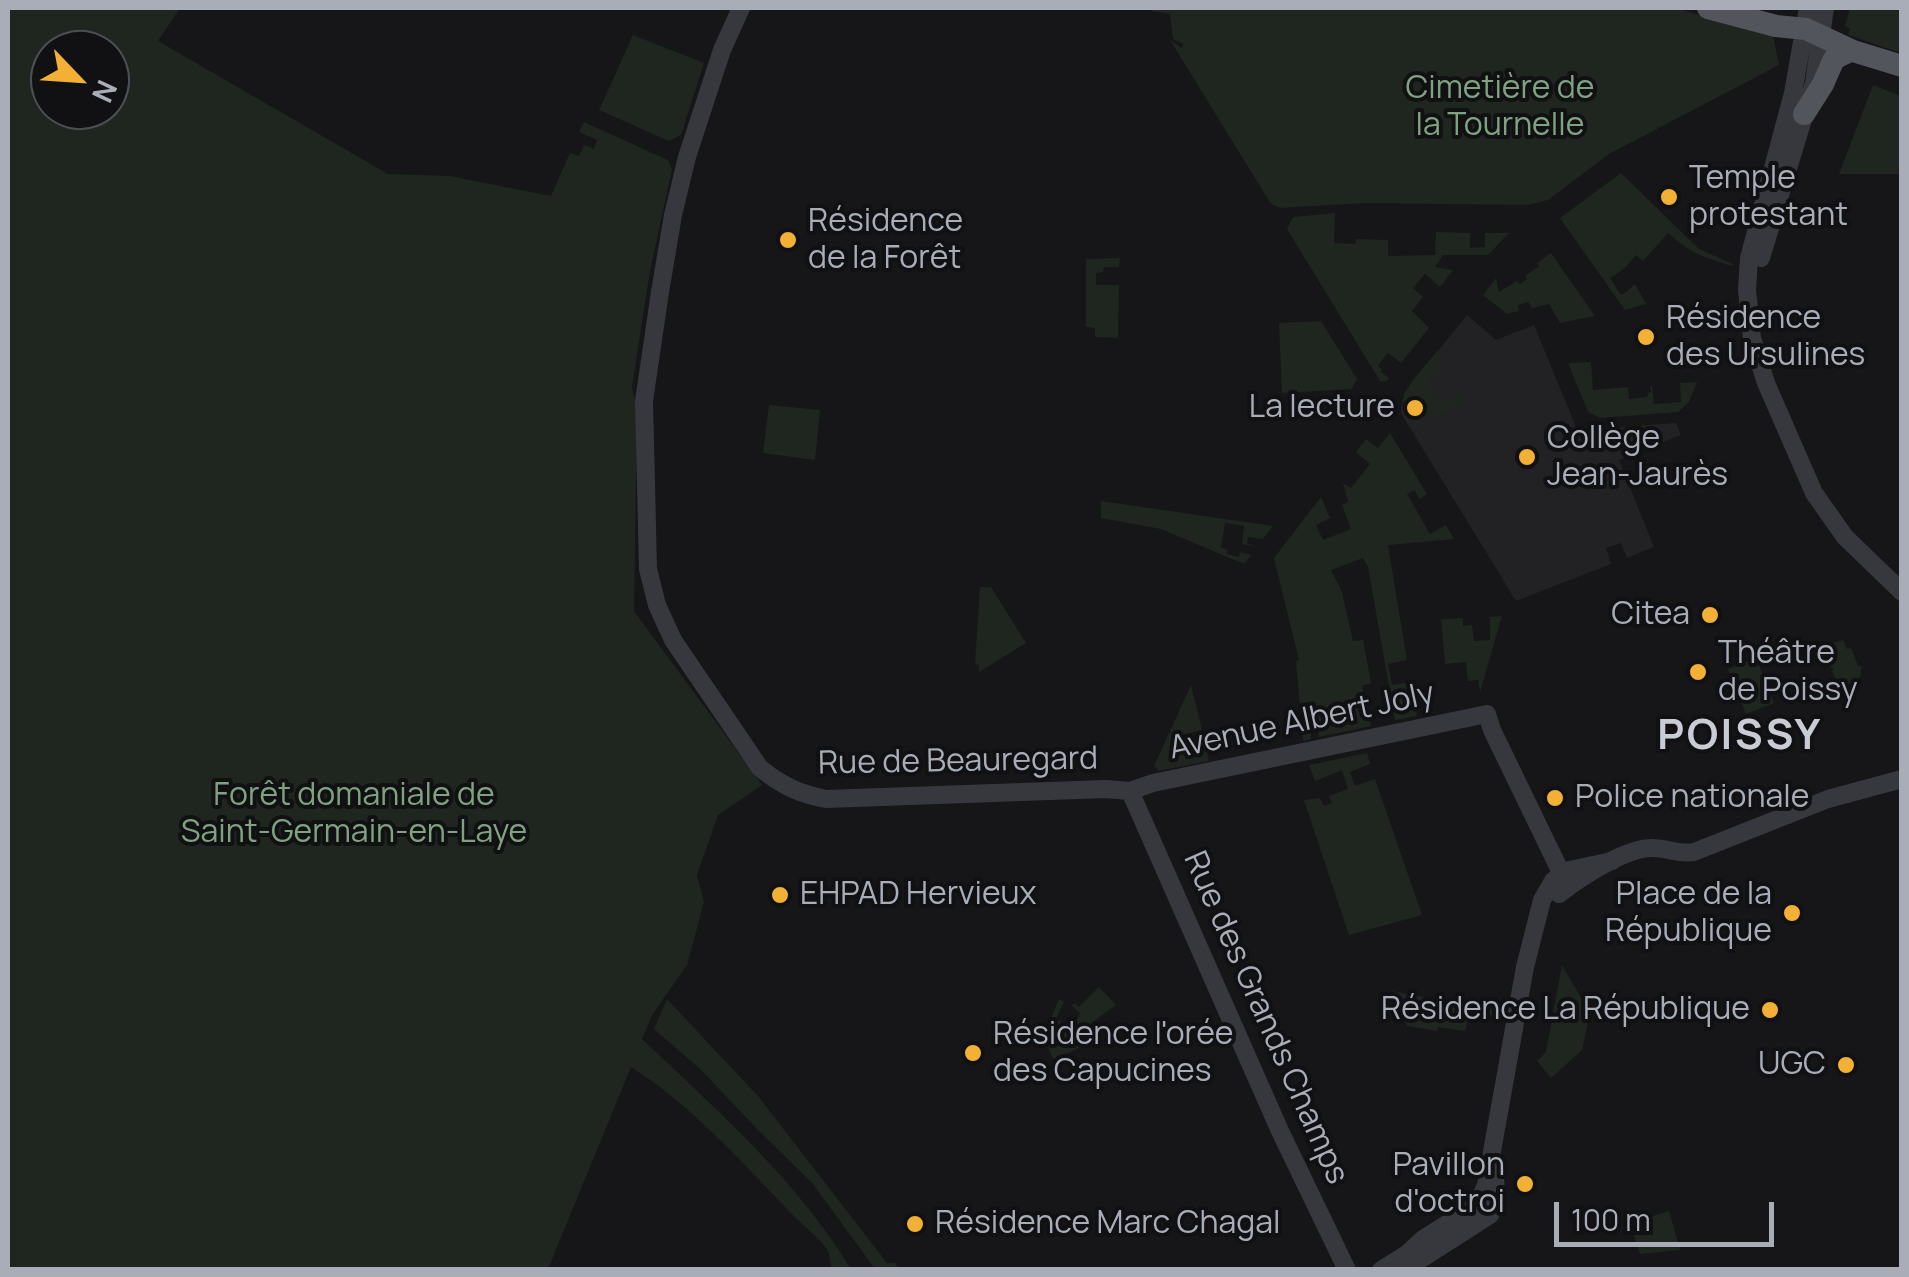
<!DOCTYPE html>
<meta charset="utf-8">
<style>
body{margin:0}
#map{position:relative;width:1909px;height:1277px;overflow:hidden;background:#161618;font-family:Manrope,sans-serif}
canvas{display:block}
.frame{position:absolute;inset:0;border:10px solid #a8adb8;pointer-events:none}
.north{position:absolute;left:30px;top:30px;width:100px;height:100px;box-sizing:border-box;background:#111113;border:2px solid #4d4f55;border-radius:50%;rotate:115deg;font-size:28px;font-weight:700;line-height:40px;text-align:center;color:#a8adb8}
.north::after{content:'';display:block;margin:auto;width:35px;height:45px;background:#f2b134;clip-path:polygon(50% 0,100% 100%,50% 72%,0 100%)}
.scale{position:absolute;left:1554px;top:1202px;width:220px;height:45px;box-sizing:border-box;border:5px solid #a8adb8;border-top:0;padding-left:12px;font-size:30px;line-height:35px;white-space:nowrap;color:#a8adb8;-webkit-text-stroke:8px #111113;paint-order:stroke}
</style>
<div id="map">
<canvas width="1909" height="1277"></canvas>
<div class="frame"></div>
<div class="north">N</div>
<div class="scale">100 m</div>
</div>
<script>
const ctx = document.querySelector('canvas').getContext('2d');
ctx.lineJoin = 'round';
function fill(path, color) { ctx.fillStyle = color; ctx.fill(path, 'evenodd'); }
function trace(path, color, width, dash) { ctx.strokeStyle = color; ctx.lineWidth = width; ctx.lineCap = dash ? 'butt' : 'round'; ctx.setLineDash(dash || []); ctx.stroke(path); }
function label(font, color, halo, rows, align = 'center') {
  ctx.font = font + ' Manrope,sans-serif'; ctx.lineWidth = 8; ctx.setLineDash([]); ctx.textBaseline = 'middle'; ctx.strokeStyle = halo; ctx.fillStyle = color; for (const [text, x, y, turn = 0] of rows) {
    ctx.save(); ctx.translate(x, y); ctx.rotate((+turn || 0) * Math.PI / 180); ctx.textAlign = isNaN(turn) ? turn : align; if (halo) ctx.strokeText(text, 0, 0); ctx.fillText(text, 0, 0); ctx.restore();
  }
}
const built = new Path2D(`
 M1467,315L1496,340L1534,325L1581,439L1609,428L1676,423L1681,435L1619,460L1654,547L1627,558L1621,543L1606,548L1611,564L1516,601L1401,413L1404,393Z`);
const green = new Path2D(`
 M8,8H180L158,41L388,174L450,176L551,196L570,153L579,156L584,145L594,149L597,140L579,132L584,122L668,160L672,169L650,271L632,387L637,409L634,611L762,785L718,815L697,875L704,902L687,965L652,1015L642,1039C717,1110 797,1180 851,1269H826L825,1267H831C830,1262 830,1256 828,1251C822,1240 800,1223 790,1212C742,1162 690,1104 631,1067L548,1269H8ZM50,50H110V110H50Z
 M1150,8H1675L1773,36L1779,65L1609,154L1548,200L1527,205L1364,203L1280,208L1271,204L1170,40L1182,48L1183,44L1173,39L1170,14L1152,11Z
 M1850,8H1901V53L1848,35L1850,29L1845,26Z
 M633,35L704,63L681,135L669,141L599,110Z
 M1873,85L1901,96V174H1839Z
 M1621,173L1699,249L1733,264L1732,266C1703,257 1691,254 1668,233L1643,261L1636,255L1624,269L1610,278L1620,294H1624L1635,284L1646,304L1625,310L1560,218Z
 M1335,213L1334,243L1355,244L1356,239L1388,240V256L1435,255L1436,232L1470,233V248L1485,247V233H1509L1488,255H1443L1435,267L1453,270L1440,287L1425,274L1413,288L1423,297L1412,311L1429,328L1401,363L1388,353L1378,365L1382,370L1381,372L1389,378L1386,382L1380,381L1287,229L1293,217Z
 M1551,253L1595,316L1560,323L1549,304L1532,308L1528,302L1518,305L1519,311L1507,314L1483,295L1496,278L1499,292L1517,281L1520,284L1527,279L1525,276L1539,266L1537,263Z
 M1120,258L1119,267H1104L1103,272L1096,273V285H1119L1118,338L1095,337V328L1086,327V259Z
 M1321,321L1357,379L1352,389L1282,393L1279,323Z
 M1437,351L1444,363L1438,366L1441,374L1428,380L1437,403L1466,394L1460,405L1409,426C1390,396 1419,375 1437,351Z
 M1591,362L1593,390L1628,387L1629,399L1647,397L1648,393L1651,392L1650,386L1652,385L1654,404L1681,402L1680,383L1697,382L1689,402L1678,412L1600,418L1588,412L1568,363Z
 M769,405L820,410L815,460L763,453Z
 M1390,433L1427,494L1420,499L1414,490L1407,494L1430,534L1446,525L1454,539L1388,545L1407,660L1388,664L1392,685L1411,682L1417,716L1395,720L1368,567L1363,558L1331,570L1342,592L1353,641L1363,640L1371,683L1362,686L1371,726L1319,737L1317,715L1304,716V732H1311V739L1303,741L1296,661L1299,660L1274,558L1321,497L1330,518L1316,525L1323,540L1351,529L1342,505L1348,502L1343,483L1351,488L1370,464L1356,452L1366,439L1378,448Z
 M1101,501L1273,526L1263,539L1248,537L1247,543L1257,547L1242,544L1244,526L1225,523L1221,548L1227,549V554L1239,557L1240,552L1251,555L1244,564L1161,529L1101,518Z
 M980,587H991L1026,643L979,672V665L975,664Z
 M1502,616L1480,692L1478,680L1468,681L1466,662L1445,664L1441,619L1463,618V626L1472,625L1474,641L1490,640V617Z
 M1843,640L1847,649L1851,648L1858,666H1862L1859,683L1840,690L1832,671L1834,668H1831L1823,647Z
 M1756,658L1774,703L1746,714L1728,669Z
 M1191,685L1202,730L1179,736L1183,754L1206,749L1209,761L1158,771L1154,766Z
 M1367,753L1370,764L1350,772L1355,786L1375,779L1422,915L1349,935L1304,800L1320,798L1324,806L1332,803L1329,796L1348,789L1342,770L1315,781L1309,765Z
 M1562,965L1590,1013L1582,1050L1551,1078L1537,1061L1546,1052Z
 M1099,987L1116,1005L1091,1023L1098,1038L1054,1060L1043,1038L1059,999L1064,1002L1056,1019L1067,1025L1070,1020L1075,1023L1080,1013L1072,1006L1074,1003L1079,1007Z
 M1391,991L1506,1012L1505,1018L1470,1011L1465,1031L1438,1027L1437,1031L1407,1026Z
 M667,999L758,1096L887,1263H895L899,1269H875L813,1184L756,1128L700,1069L654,1029Z
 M1669,1211L1680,1250L1640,1254L1630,1223Z`);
const tertiary = new Path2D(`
 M741,8L722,50L687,157L673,215L660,292L644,401L648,569L657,605L673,640L760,768C781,785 799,794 826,799L1106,789L1130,791L1153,783L1487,714L1492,730L1568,887
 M1808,8L1793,93L1749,258L1747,290L1752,338L1766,383L1814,493L1845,537L1902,592
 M1761,258L1814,83L1825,8
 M1130,791L1280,1131L1347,1270
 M1559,894C1580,878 1626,847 1653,848C1668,848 1679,855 1694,852L1828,799L1902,779
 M1381,1270L1408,1253L1423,1239L1478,1204L1486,1185L1525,967L1542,900L1553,881L1565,871L1612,861
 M1404,1270L1490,1215L1497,1198L1494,1170`);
const primary = new Path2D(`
 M1708,8L1776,26L1806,29L1853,51L1902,66
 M1804,114L1823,84L1834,59L1850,51`);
const markers = [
 [1669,197,10,"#f2b134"],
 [788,240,10,"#f2b134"],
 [1646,337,10,"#f2b134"],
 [1415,408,10,"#f2b134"],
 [1527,457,10,"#f2b134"],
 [1710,615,10,"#f2b134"],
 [1698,672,10,"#f2b134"],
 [1555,798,10,"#f2b134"],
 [780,895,10,"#f2b134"],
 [1792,913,10,"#f2b134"],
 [1770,1010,10,"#f2b134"],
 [973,1053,10,"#f2b134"],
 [1846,1065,10,"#f2b134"],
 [1525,1184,10,"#f2b134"],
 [915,1224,10,"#f2b134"]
];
const parkNames = [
 ["Cimetière de",1500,89],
 ["la Tournelle",1500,126],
 ["Forêt domaniale de",354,796],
 ["Saint-Germain-en-Laye",354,833]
];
const poiNames = [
 ["Temple",1689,179],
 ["protestant",1689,216],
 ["Résidence",808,222],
 ["de la Forêt",808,259],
 ["Résidence",1666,319],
 ["des Ursulines",1666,356],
 ["La lecture",1395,408,"right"],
 ["Collège",1547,439],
 ["Jean-Jaurès",1547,476],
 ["Citea",1690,615,"right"],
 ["Théâtre",1718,654],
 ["de Poissy",1718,691],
 ["Police nationale",1575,798],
 ["EHPAD Hervieux",800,895],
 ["Place de la",1772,895,"right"],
 ["République",1772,932,"right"],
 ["Résidence La République",1750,1010,"right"],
 ["Résidence l'orée",993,1035],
 ["des Capucines",993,1072],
 ["UGC",1826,1065,"right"],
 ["Pavillon",1505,1166,"right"],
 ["d'octroi",1505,1203,"right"],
 ["Résidence Marc Chagal",935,1224]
];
const streetNames = [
 ["Avenue Albert Joly",1302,722,-12],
 ["Rue de Beauregard",958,762,-1],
 ["Rue des Grands Champs",1265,1018,66]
];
const districtNames = [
 ["POISSY",1740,737]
];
fill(built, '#222225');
fill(green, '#1e261f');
trace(tertiary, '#37383d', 18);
trace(primary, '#53555c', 22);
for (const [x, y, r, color] of markers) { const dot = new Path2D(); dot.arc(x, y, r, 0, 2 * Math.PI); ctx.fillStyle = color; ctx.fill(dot); trace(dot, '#111113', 4); }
label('32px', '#7fa381', '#111113', parkNames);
label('32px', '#a8adb8', '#111113', poiNames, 'left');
label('32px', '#a8adb8', '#111113', streetNames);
ctx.letterSpacing = '2.5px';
label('bold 42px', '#c9ccd4', '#111113', districtNames);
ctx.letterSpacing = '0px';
</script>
